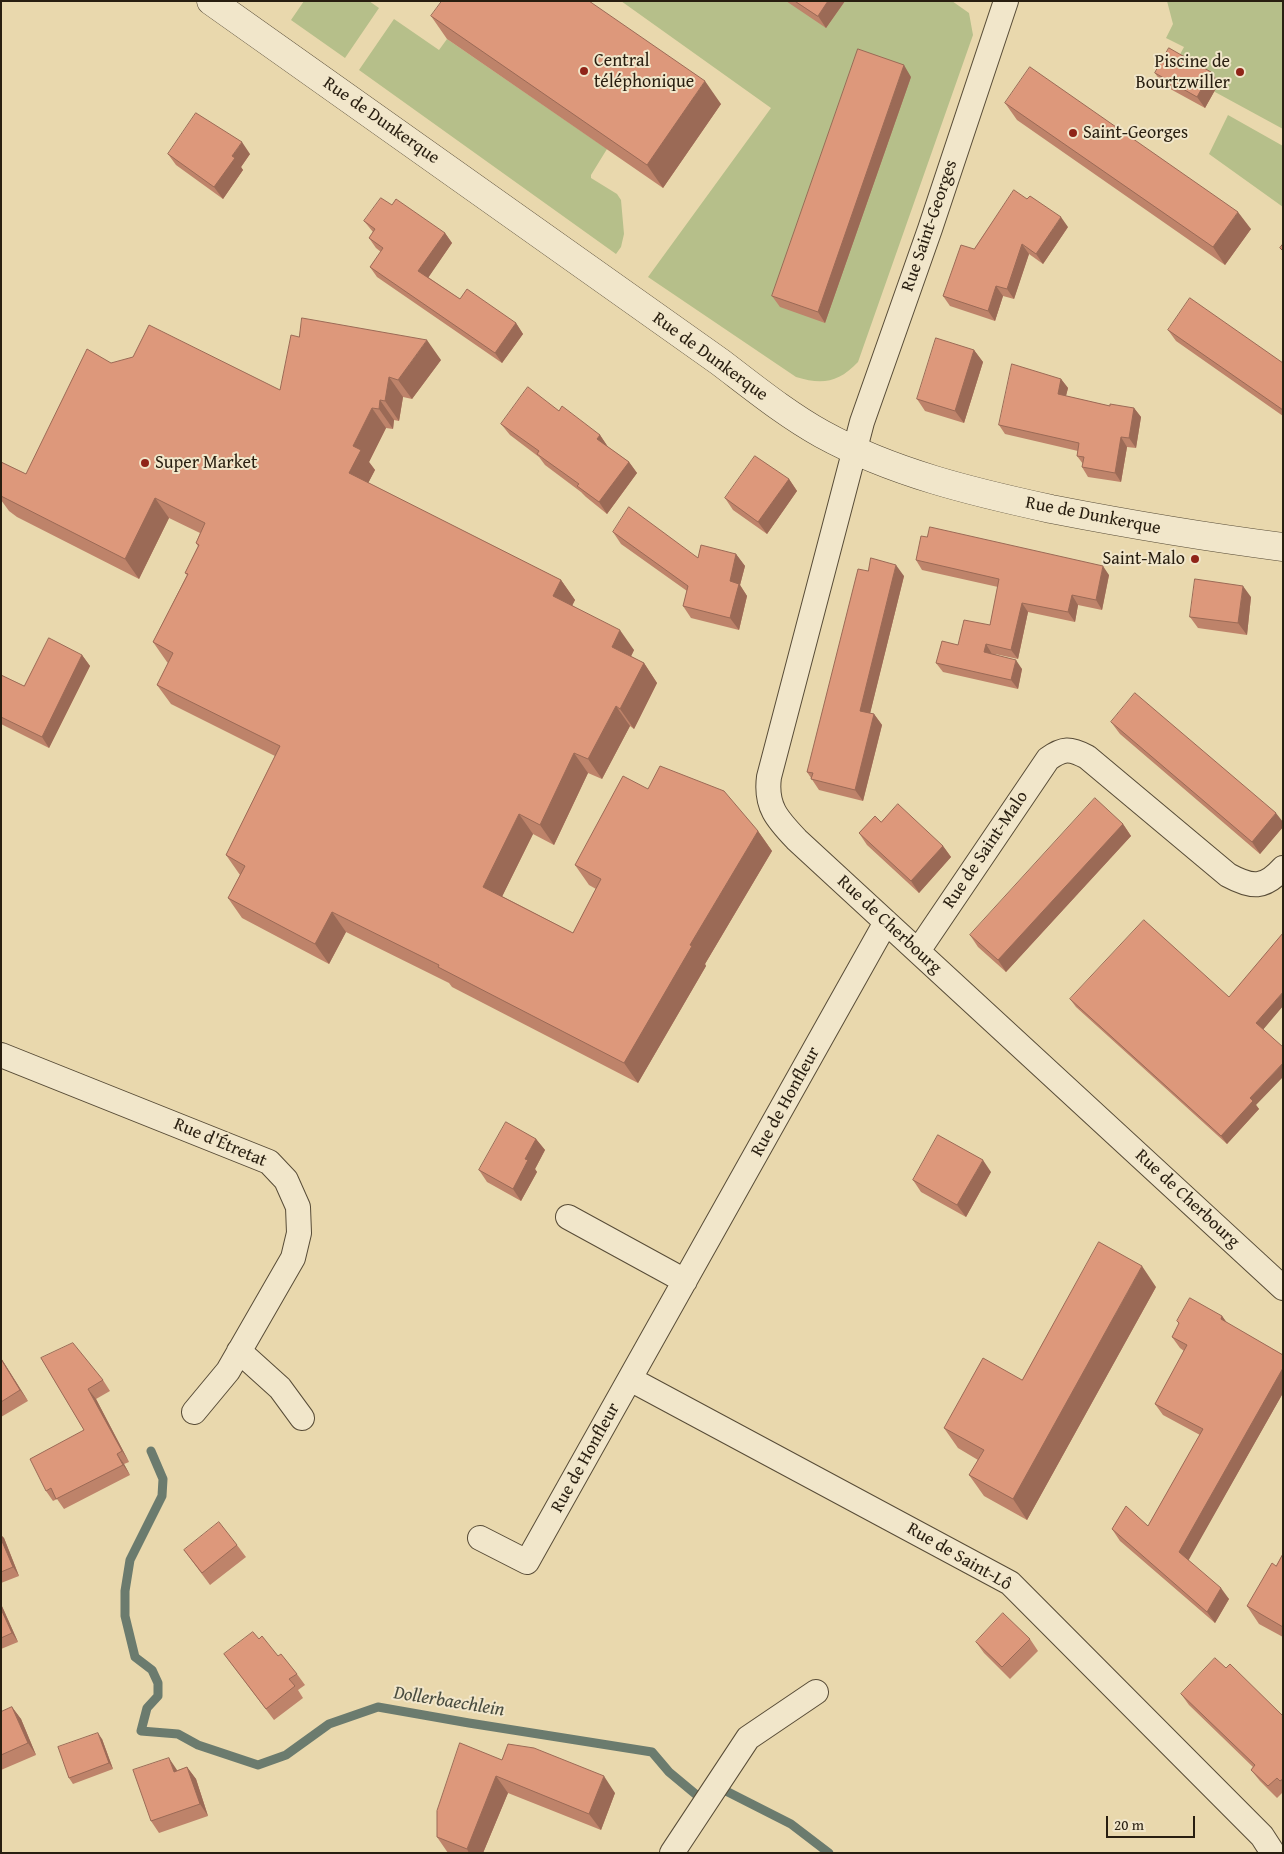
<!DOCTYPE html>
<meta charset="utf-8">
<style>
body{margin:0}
#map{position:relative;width:1284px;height:1854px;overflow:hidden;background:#e9d8ad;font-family:"Gentium Book Plus",serif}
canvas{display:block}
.frame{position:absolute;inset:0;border:2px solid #281e10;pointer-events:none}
.scale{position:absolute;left:1106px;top:1816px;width:89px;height:22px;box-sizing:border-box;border:2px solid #281e10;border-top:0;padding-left:6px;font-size:15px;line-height:18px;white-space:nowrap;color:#281e10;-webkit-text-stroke:4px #f1e6ca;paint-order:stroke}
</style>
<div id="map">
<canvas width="1284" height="1854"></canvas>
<div class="frame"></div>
<div class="scale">20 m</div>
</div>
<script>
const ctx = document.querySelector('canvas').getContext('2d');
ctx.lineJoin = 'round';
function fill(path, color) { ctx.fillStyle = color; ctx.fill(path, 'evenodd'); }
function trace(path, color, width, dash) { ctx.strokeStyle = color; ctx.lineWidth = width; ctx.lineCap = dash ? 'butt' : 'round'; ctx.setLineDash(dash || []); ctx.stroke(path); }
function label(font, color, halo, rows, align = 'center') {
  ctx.font = font + ' "Gentium Book Plus",serif'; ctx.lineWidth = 4; ctx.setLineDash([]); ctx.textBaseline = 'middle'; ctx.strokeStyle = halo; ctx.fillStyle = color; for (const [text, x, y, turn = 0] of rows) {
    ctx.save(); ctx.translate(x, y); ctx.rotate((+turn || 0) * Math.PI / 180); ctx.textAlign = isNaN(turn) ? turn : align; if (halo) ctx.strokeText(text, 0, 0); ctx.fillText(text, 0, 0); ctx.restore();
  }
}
const green = new Path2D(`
 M304,1H369L379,8L345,58L291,20Z
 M621,1H952L969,13L973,35L858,362C838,383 822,385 796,377L648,277L771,108Z
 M1167,1H1283V129L1215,92L1177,60L1184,47L1166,38L1173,24Z
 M394,19L439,50L447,39L607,149L591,175V178L617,194L621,200L624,234L621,247L616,254L359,70Z
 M1228,115L1283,146V207L1209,154Z`);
const stream = new Path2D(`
 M151,1451L163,1479L162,1496L130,1560L125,1591V1616L135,1657L152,1670L158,1683V1696L147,1708L141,1731L178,1734L198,1745L258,1765L286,1755L329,1724L378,1707L469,1723L652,1752L669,1772L699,1797L726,1791L791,1824L829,1853`);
const minor = new Path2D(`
 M1006,1L930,229L862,422L769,777C765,807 778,820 797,840L1283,1288
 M918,951L1048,759C1063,748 1070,748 1087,757L1228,875C1252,888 1264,889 1283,868
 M1,1055L269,1162L286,1180L298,1207L299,1233L293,1258L228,1371L194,1412
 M568,1217L685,1281
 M239,1351L280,1388L302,1418
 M630,1379L1010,1583L1262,1836L1273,1853
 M480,1538L527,1562L886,922
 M672,1853L748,1738L816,1692`);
const tertiary = new Path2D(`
 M211,1L720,362C753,387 786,414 822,434C893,473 973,492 1051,509C1128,524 1205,537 1283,547`);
const wall = new Path2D(`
 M786,1H845L826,28Z
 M431,16L721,104L663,188L447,39Z
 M1155,73L1219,83L1205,108L1163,85Z
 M911,77L825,323L780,307L772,296Z
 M1005,103L1251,229L1225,265L1017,120Z
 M168,154H250L241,167L243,170L223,199L176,165Z
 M392,205L445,233L452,243L428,277L460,299L516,323L523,334L502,363L377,277L370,267L381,252L376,248L369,238L373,232L364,221Z
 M1068,227L1043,264L1029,254L1014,299L1003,296L995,321L950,306L943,296L974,249Z
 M1168,330L1283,363V416L1176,341Z
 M974,350L983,362L964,423L925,411L917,399Z
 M441,360L412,399L403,397L399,421L394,420L393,429L386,428L369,462L375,470L368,483L561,580L575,600L572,605L634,650L631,656L644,663L657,683L634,729L630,726L602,779L588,773L554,845L533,834L502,896L573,933L596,889L589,885L575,865L648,789L758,831L772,851L705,964L706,966L638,1083L452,987L449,983L346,932L329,964L242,918L228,898L240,875L226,855L275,756L171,704L157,685L168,663L167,662L153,642L187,575L185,573L198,546L196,543L200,533L169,518L139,579L17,517L9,511L1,500V462L26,474L111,363L280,390Z
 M1061,379L1068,388L1066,396L1110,406L1134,408L1141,417L1136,448L1127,447L1121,482L1088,477L1082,467L1083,464L1077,456L1078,451L1005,434L999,425Z
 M559,411L600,435L608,447L629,462L637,473L607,514L586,497L581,492L545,465L539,457L510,435L501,424Z
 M789,479L797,491L767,534L733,510L725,498Z
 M613,532L698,558L736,554L745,566L740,585L747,596L739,630L691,618L683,606L687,591L621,544Z
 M916,560L1109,575L1102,610L1078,605L1075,622L1028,612L1018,659L995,654L1022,669L1018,689L943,672L936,663L990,625L998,587L922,570Z
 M868,571L904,576L870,713L874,714L882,725L863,801L819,790L807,772Z
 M1251,597L1247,635L1198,628L1190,617Z
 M82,655L90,666L49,748L1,724V675L24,686Z
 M1111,722L1283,822V827L1260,854L1120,734Z
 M881,822L943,846L951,857L919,893L867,845L859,833Z
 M1123,824L1131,836L1006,972L978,947L970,935Z
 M1229,997L1283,1006L1263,1029L1256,1105L1259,1109L1227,1144L1076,1007L1070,999Z
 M536,1139L545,1150L535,1169L537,1172L521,1201L487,1182L479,1170Z
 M991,1172L966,1217L921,1192L913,1180Z
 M1156,1287L1027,1520L984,1496L969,1475L978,1460L958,1448L944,1428L1022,1380Z
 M1222,1316L1227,1323L1283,1355V1393L1188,1560L1229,1599L1215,1623L1120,1541L1112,1529L1148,1526L1200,1435L1163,1415L1155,1404L1184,1351L1180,1348L1172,1337L1179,1324L1177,1321Z
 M1,1358L28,1401L1,1417Z
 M41,1358L103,1380L110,1391L96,1399L129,1462L124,1464L130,1475L64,1509L57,1499L53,1501L46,1491L84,1430Z
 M1,1535L4,1538L19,1576L1,1583Z
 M237,1545L246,1557L210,1585L184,1550Z
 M1283,1554V1637L1259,1624L1247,1606L1276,1566Z
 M1,1604L18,1642L1,1649Z
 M259,1639L297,1674L305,1685L298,1690L303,1698L274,1720L224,1654Z
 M1030,1639L1038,1651L1010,1679L984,1653L976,1642Z
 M1226,1668L1283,1716V1792L1277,1798L1260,1781L1251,1770L1253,1767L1189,1705L1181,1694Z
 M12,1707L21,1719L36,1755L1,1770V1712Z
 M102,1739L113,1769L73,1784L69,1778Z
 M502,1760L615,1793L601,1830L508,1793L483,1853H448L437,1837Z
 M187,1767L196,1779L208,1816L159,1833L151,1821L178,1770Z`);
const shadedWall = new Path2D(`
 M828,1H845L826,28L818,16Z
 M904,65L911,77L825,323L818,312Z
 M1211,72L1219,83L1205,108L1197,97Z
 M705,81L721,104L663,188L647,165Z
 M242,142L250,154L241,167L243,170L223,199L214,187L232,156Z
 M1238,212L1251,229L1225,265L1213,247Z
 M1061,217L1068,227L1043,264L1036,254Z
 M445,233L452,243L426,281L418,271Z
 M1022,244L1029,254L1014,299L1007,289Z
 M996,286L1003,296L995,321L988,311Z
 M516,323L523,334L502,363L495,353Z
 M427,340L441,360L412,399L398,380Z
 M974,350L983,362L964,423L955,411Z
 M389,377L403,397L399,421L385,401Z
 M1061,379L1068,388L1064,403L1058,394Z
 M380,400L394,420L393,429L379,409Z
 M372,408L386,428L369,462L375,470L363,493L349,473L353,446Z
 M1134,408L1141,417L1136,448L1129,438Z
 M600,435L608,447L605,451L597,439Z
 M1121,437L1127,447L1121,482L1115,473Z
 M629,462L637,473L607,514L599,502Z
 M789,479L797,491L767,534L758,522Z
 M155,498L169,518L139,579L125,559Z
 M736,554L745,566L740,585L747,596L739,630L730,618V581Z
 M896,565L904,576L868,722L860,711Z
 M1103,566L1109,575L1102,610L1096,600Z
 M561,580L575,600L567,616L553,596Z
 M1243,586L1251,597L1247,635L1238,623Z
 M1072,595L1078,605L1075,622L1068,612Z
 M1022,603L1028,612L1018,659L1011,650Z
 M620,630L634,650L626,667L612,647Z
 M986,644L992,654L984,652Z
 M82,655L90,666L49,748L42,737Z
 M1016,660L1022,669L1018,689L1011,680Z
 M644,663L657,683L634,729L620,709Z
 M616,706L630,726L602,779L588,759Z
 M874,714L882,725L863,801L855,790Z
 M574,753L588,773L554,845L540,825Z
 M1276,813L1283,822V827L1260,854L1252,842Z
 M519,814L533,834L497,907L483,887Z
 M1123,824L1131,836L1006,972L998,960Z
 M758,831L772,851L705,964L706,966L638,1083L624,1063L690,945Z
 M943,846L951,857L919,893L911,881Z
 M332,912L346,932L329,964L315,944Z
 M1283,992V1006L1262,1031L1256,1023Z
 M1283,1063V1077L1256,1105L1259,1109L1227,1144L1221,1136L1250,1098Z
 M536,1139L545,1150L535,1169L537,1172L521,1201L513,1189L525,1159Z
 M983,1160L991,1172L966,1217L957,1205Z
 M1142,1266L1156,1287L1027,1520L1013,1499Z
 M1222,1316L1230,1327L1221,1319Z
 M1,1358L28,1401L20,1390L1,1359Z
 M1283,1368V1393L1187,1563L1179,1552Z
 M88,1389L96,1399L129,1462L122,1451Z
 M117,1454L124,1464L130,1475L123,1465Z
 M1,1535L4,1538L19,1576L13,1567L1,1539Z
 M1221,1588L1229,1599L1215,1623L1207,1612Z
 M1,1604L18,1642L12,1633L1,1609Z
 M12,1707L21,1719L36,1755L28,1743Z
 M98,1733L102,1739L113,1769L109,1763Z
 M169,1758L177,1770L182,1784L174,1772Z
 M187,1767L196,1779L208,1816L200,1804Z
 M496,1776L508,1793L483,1853H469L467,1849Z
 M604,1776L615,1793L601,1830L589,1814Z`);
const building = new Path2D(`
 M442,1H589L705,81L647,165L431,16Z
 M795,1H828L818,16Z
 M1169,48L1211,72L1197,97L1155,73Z
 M858,49L904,65L818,312L772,296Z
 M1030,67L1238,212L1213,247L1005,103Z
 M196,113L242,142L232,156L235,158L214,187L168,154Z
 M1014,190L1027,199L1030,196L1061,217L1036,254L1022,244L1007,289L996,286L988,311L943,296L961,245L974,249Z
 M381,198L392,205L396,199L445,233L418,271L460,299L467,289L516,323L495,353L370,267L383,248L369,238L375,229L364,221Z
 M1283,244V251L1280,248Z
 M1190,298L1283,363V410L1168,330Z
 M302,318L427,340L398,380L389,377L385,401L380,400L379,409L372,408L353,446L361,450L349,473L561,580L553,596L620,630L612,647L644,663L620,709L616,706L588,759L574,753L540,825L519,814L483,887L573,933L601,879L575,865L623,776L648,789L660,766L724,791L758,831L690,945L692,946L624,1063L438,967L439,965L332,912L315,944L228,898L245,866L226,855L280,746L157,685L173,653L153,642L188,574L185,573L199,545L196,543L205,523L155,498L125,559L1,496V462L26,474L87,349L111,363L133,357L149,325L280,390L291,335L299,337Z
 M936,338L974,350L955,411L917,399Z
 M1012,364L1061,379L1058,394L1110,406V404L1134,408L1129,438L1121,437L1115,473L1082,467L1084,457L1077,456L1079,443L999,425Z
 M528,387L559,411L562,406L600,435L597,439L629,462L599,502L577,486L579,484L537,454L539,451L501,424Z
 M755,456L789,479L758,522L725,498Z
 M629,507L698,558L701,545L736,554L730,581L739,584L730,618L683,606L688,586L613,532Z
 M930,527L1103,566L1096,600L1072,595L1068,612L1022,603L1011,650L986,644L984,652L1016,660L1011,680L936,663L942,641L958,645L964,620L990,625L999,579L916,560L921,536L927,537Z
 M871,558L896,565L860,711L874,714L855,790L811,779L813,773L807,772L858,569L868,571Z
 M1195,579L1243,586L1238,623L1190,617Z
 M49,638L82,655L42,737L1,717V675L24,686Z
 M1135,693L1276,813L1252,842L1111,722Z
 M1095,798L1123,824L998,960L970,935Z
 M898,804L943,846L911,881L859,833L875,816L881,822Z
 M1144,920L1229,997L1283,933V992L1256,1023L1283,1047V1063L1250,1098L1253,1101L1221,1136L1070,999Z
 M506,1122L536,1139L525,1159L528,1160L513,1189L479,1170Z
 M938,1135L983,1160L957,1205L913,1180Z
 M1099,1242L1142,1266L1013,1499L969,1475L984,1450L944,1428L983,1358L1022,1380Z
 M1190,1298L1222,1316L1221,1319L1283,1355V1368L1179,1552L1221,1588L1207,1612L1112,1529L1126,1506L1148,1526L1203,1429L1155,1404L1187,1345L1172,1337L1179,1323L1177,1321Z
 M73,1343L103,1380L88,1389L122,1451L117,1454L123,1465L56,1499L51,1488L46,1491L30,1459L84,1430L41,1358Z
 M1,1359L20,1390L1,1402Z
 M219,1522L237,1545L202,1573L184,1550Z
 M1,1539L13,1567L1,1572Z
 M1283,1554V1627L1247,1606L1272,1563L1276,1566Z
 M1,1609L12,1633L1,1638Z
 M1003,1613L1030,1639L1002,1667L976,1642Z
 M253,1632L259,1639L262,1636L278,1656L281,1654L297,1674L289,1679L295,1686L266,1709L224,1654Z
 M1215,1658L1226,1668L1230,1664L1283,1716V1779L1280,1781L1277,1778L1268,1786L1251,1770L1255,1765L1181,1694Z
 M12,1707L28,1743L1,1755V1712Z
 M98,1733L109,1763L69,1778L58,1747Z
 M460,1743L502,1760L508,1744L534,1748L604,1776L589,1814L496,1776L467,1849L437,1837V1811Z
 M169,1758L174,1772L187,1767L200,1804L151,1821L133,1770Z`);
const markers = [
 [584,71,5,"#8f2418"],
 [1240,72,5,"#8f2418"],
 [1073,133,5,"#8f2418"],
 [145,463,5,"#8f2418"],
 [1195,559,5,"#8f2418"]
];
const poiNames = [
 ["Central",594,61],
 ["téléphonique",594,82],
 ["Piscine de",1230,62,"right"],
 ["Bourtzwiller",1230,83,"right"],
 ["Saint-Georges",1083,133],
 ["Super Market",155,463],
 ["Saint-Malo",1185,559,"right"]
];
const streetNames = [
 ["Rue de Dunkerque",381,121,35],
 ["Rue Saint-Georges",930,226,-71],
 ["Rue de Dunkerque",710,357,36],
 ["Rue de Dunkerque",1093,516,11],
 ["Rue de Saint-Malo",986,850,-56],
 ["Rue de Cherbourg",889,925,43],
 ["Rue de Honfleur",786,1102,-61],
 ["Rue d'Étretat",220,1143,23],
 ["Rue de Cherbourg",1187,1199,43],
 ["Rue de Honfleur",586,1458,-61],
 ["Rue de Saint-Lô",959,1557,30]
];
const waterNames = [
 ["Dollerbaechlein",449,1702,9]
];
fill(green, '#b6bf8a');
trace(stream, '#6b7b6e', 9);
trace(minor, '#584c37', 26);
trace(tertiary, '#584c37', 29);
trace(minor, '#f1e6ca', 24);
trace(tertiary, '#f1e6ca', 28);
fill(wall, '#be836a');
fill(shadedWall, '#9b6a56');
fill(building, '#dd987b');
trace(building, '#9b6a56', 1);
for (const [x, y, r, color] of markers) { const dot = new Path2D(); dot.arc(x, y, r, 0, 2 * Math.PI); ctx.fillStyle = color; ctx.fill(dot); trace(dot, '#f1e6ca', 2); }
label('18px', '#281e10', '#f1e6ca', poiNames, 'left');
label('18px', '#281e10', '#f1e6ca', streetNames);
label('italic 19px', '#494c3f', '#f1e6ca', waterNames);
</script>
